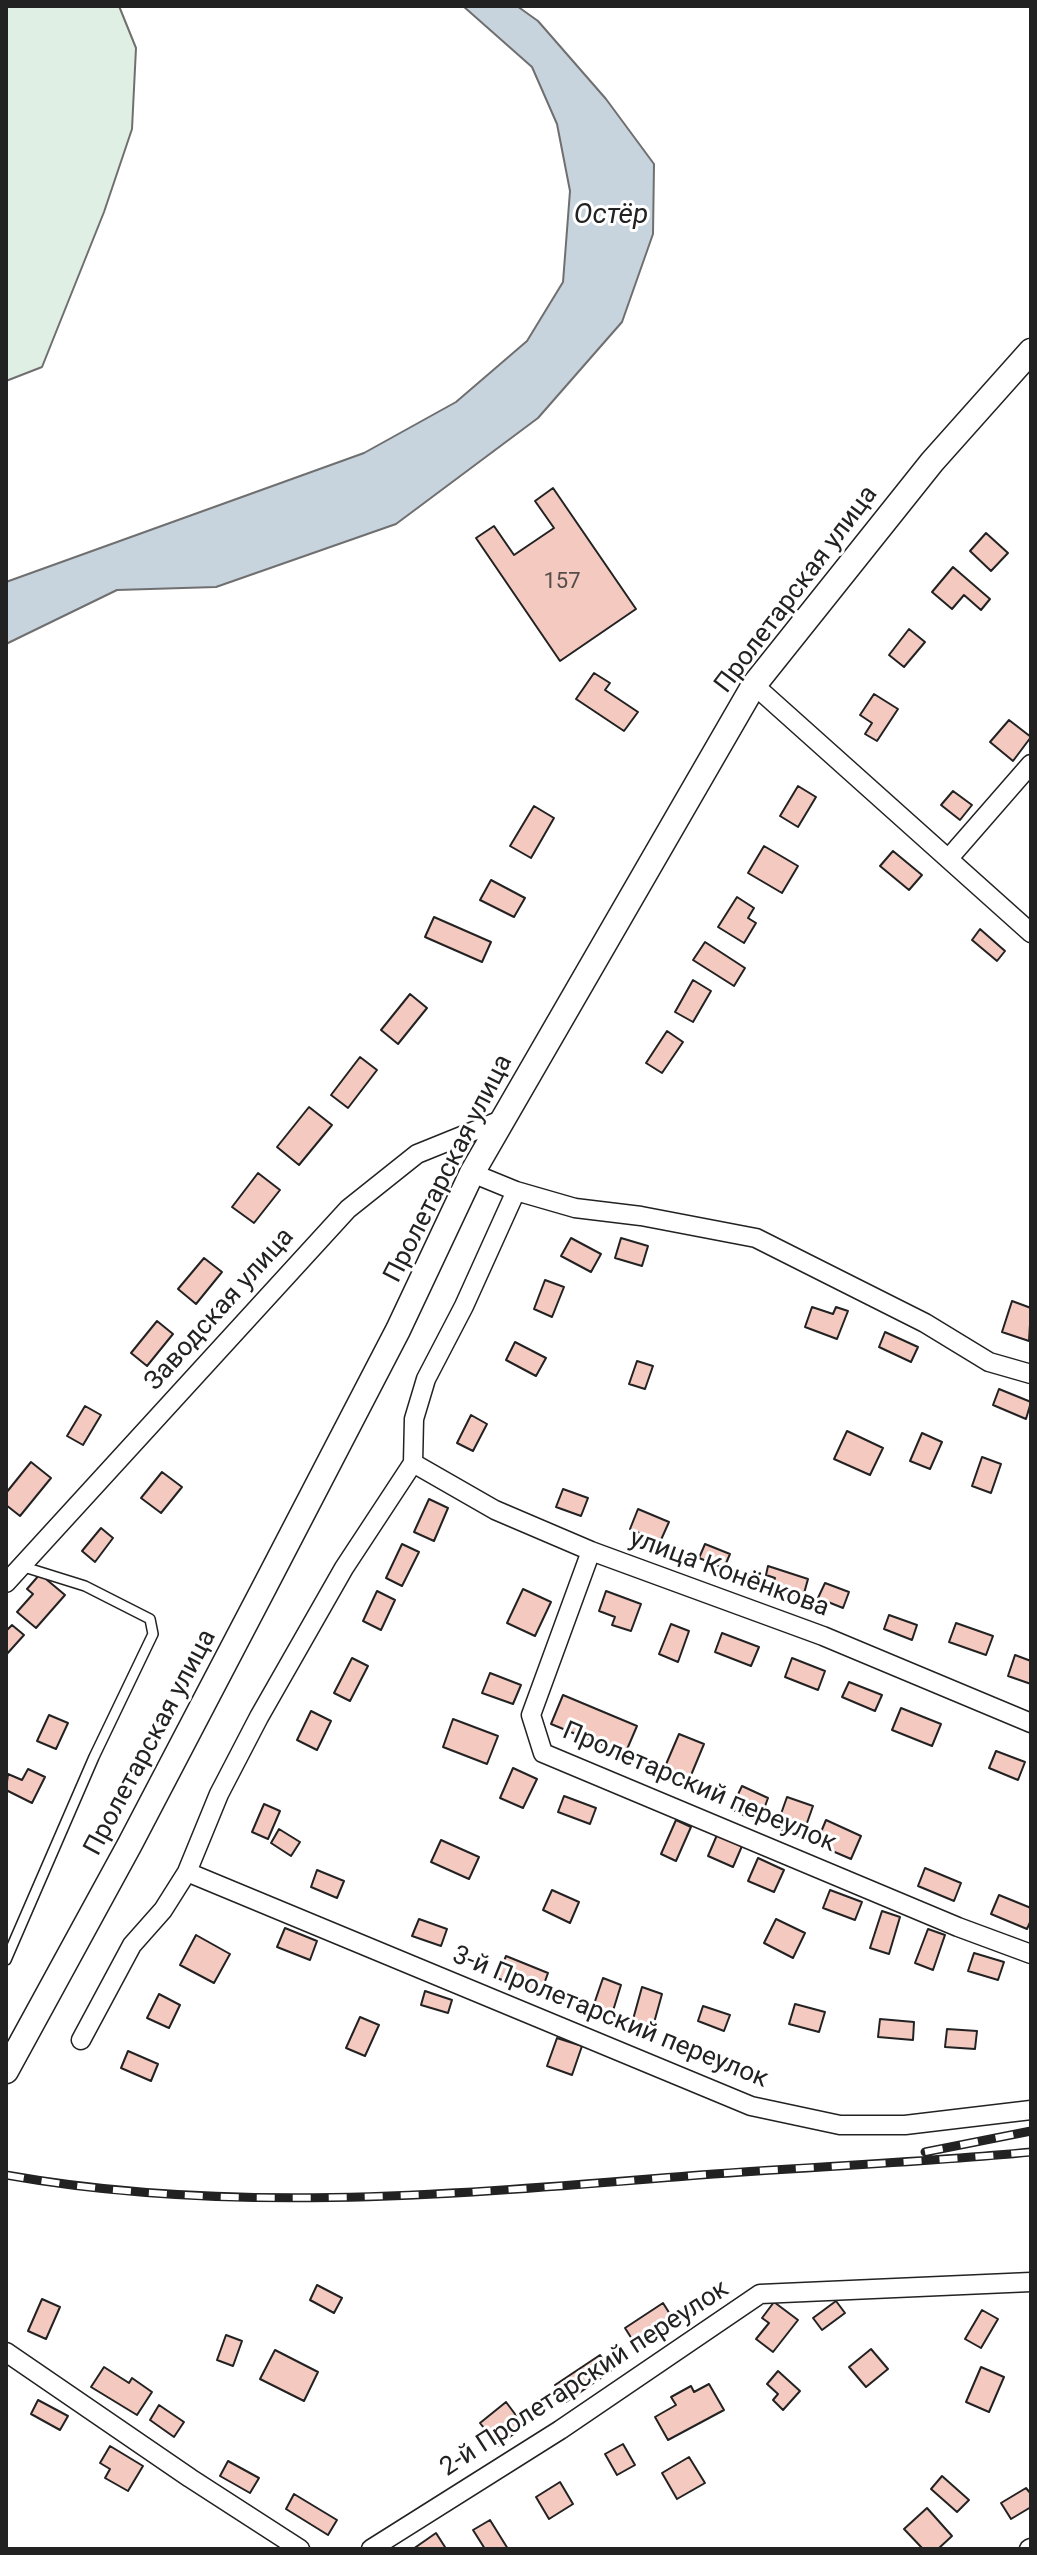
<!DOCTYPE html>
<meta charset="utf-8">
<style>
body{margin:0}
#map{position:relative;width:1037px;height:2555px;overflow:hidden;background:#fff;font-family:Roboto,sans-serif}
canvas{display:block}
.frame{position:absolute;inset:0;border:8px solid #222;pointer-events:none}
</style>
<div id="map">
<canvas width="1037" height="2555"></canvas>
<div class="frame"></div>
</div>
<script>
const ctx = document.querySelector('canvas').getContext('2d');
ctx.lineJoin = 'round';
function fill(path, color) { ctx.fillStyle = color; ctx.fill(path, 'evenodd'); }
function trace(path, color, width, dash) { ctx.strokeStyle = color; ctx.lineWidth = width; ctx.lineCap = dash ? 'butt' : 'round'; ctx.setLineDash(dash || []); ctx.stroke(path); }
function label(font, color, halo, rows, align = 'center') {
  ctx.font = font + ' Roboto,sans-serif'; ctx.lineWidth = 6; ctx.setLineDash([]); ctx.textBaseline = 'middle'; ctx.strokeStyle = halo; ctx.fillStyle = color; for (const [text, x, y, turn = 0] of rows) {
    ctx.save(); ctx.translate(x, y); ctx.rotate((+turn || 0) * Math.PI / 180); ctx.textAlign = isNaN(turn) ? turn : align; if (halo) ctx.strokeText(text, 0, 0); ctx.fillText(text, 0, 0); ctx.restore();
  }
}
const green = new Path2D(`
 M6,6H119L136,48L132,129L104,212L42,367L6,381Z`);
const water = new Path2D(`
 M463,6H517L538,21L606,99L654,164L653,234L622,322L538,418L396,524L216,587L117,590L6,644V582L364,453L456,402L527,341L563,282L570,191L557,124L532,67Z`);
const building = new Path2D(`
 M553,488L636,609L560,661L476,538L494,526L514,555L554,528L535,501Z
 M986,533L1008,553L991,571L970,551Z
 M953,567L990,599L981,610L964,595L952,609L932,592Z
 M909,629L925,642L904,667L889,655Z
 M594,673L610,683L605,690L638,712L624,731L576,699Z
 M874,694L898,709L877,741L865,734L872,723L860,715Z
 M1009,720L1031,737L1013,761L990,742Z
 M798,786L816,797L798,827L780,816Z
 M953,791L972,805L960,820L941,805Z
 M534,806L554,818L531,858L510,846Z
 M764,846L798,866L782,893L748,873Z
 M893,851L922,875L909,890L880,866Z
 M491,880L525,898L514,917L480,900Z
 M737,897L754,908L748,918L756,923L744,943L718,927Z
 M434,917L491,942L482,962L425,937Z
 M980,929L1005,951L997,961L972,940Z
 M705,942L745,968L734,986L693,960Z
 M693,980L711,991L693,1022L675,1012Z
 M410,994L427,1008L398,1044L381,1030Z
 M667,1031L683,1042L662,1073L646,1063Z
 M360,1057L377,1070L348,1108L331,1095Z
 M309,1107L332,1125L299,1165L277,1147Z
 M258,1173L280,1190L254,1223L232,1207Z
 M571,1238L601,1254L591,1272L561,1256Z
 M621,1238L648,1246L642,1266L615,1258Z
 M204,1258L222,1272L196,1304L178,1289Z
 M545,1280L564,1287L552,1317L534,1309Z
 M1012,1301L1031,1308L1029,1341L1002,1332Z
 M812,1307L833,1314L836,1307L848,1311L837,1339L805,1327Z
 M157,1321L173,1334L147,1366L131,1353Z
 M885,1332L918,1347L911,1362L879,1347Z
 M515,1342L546,1358L536,1376L506,1360Z
 M637,1361L653,1366L645,1389L629,1384Z
 M999,1389L1031,1402L1026,1419L993,1405Z
 M85,1406L101,1415L83,1445L67,1436Z
 M471,1415L487,1424L473,1451L457,1443Z
 M847,1431L883,1448L870,1475L834,1459Z
 M922,1433L942,1442L930,1469L910,1461Z
 M982,1457L1001,1464L991,1493L972,1486Z
 M31,1462L51,1478L20,1516L6,1505V1493Z
 M162,1472L182,1487L161,1513L141,1498Z
 M563,1489L588,1498L581,1516L556,1507Z
 M429,1499L448,1508L434,1541L414,1532Z
 M638,1509L669,1522L660,1542L630,1529Z
 M101,1528L113,1538L95,1562L82,1551Z
 M402,1544L419,1552L402,1586L386,1578Z
 M705,1544L730,1554L724,1568L699,1558Z
 M768,1566L808,1579L803,1597L772,1588L775,1578L766,1575Z
 M40,1574L65,1595L36,1628L17,1612L33,1594L27,1589Z
 M825,1583L849,1592L843,1608L818,1598Z
 M523,1589L551,1602L535,1636L507,1623Z
 M377,1591L395,1600L381,1630L363,1621Z
 M606,1591L641,1604L631,1631L612,1625L615,1617L599,1611Z
 M889,1615L917,1625L912,1640L884,1629Z
 M956,1623L993,1636L986,1655L949,1642Z
 M671,1624L689,1631L678,1662L659,1654Z
 M12,1625L24,1635L6,1655V1631Z
 M722,1633L759,1647L751,1666L715,1652Z
 M1015,1655L1031,1661V1684L1008,1676Z
 M352,1658L368,1666L350,1701L334,1693Z
 M792,1658L825,1671L818,1690L785,1677Z
 M490,1673L521,1685L513,1704L482,1693Z
 M849,1682L882,1695L875,1711L842,1697Z
 M563,1695L637,1726L625,1754L551,1724Z
 M901,1708L941,1724L932,1746L892,1730Z
 M311,1711L331,1721L317,1750L297,1740Z
 M49,1715L68,1723L56,1749L37,1741Z
 M453,1719L498,1736L487,1764L443,1747Z
 M679,1734L704,1744L689,1780L664,1769Z
 M996,1751L1025,1762L1018,1780L989,1768Z
 M513,1768L537,1779L523,1808L500,1798Z
 M28,1769L45,1777L32,1803L6,1790L8,1774L22,1780Z
 M742,1786L768,1798L764,1809L758,1806L752,1819L731,1809Z
 M564,1796L596,1808L590,1824L558,1812Z
 M787,1797L813,1806L802,1837L776,1828Z
 M264,1804L280,1811L268,1839L252,1832Z
 M676,1820L691,1827L676,1861L661,1854Z
 M826,1820L861,1836L851,1859L816,1844Z
 M279,1829L300,1842L291,1856L271,1843Z
 M717,1835L742,1846L733,1867L708,1856Z
 M441,1840L479,1857L469,1879L431,1862Z
 M758,1858L784,1870L774,1892L748,1881Z
 M925,1868L961,1883L954,1901L918,1886Z
 M317,1870L344,1881L337,1898L311,1887Z
 M552,1890L579,1902L570,1923L543,1910Z
 M830,1890L862,1902L855,1920L823,1908Z
 M999,1895L1031,1908V1920L1027,1929L991,1914Z
 M882,1911L900,1917L889,1954L870,1948Z
 M419,1919L447,1929L441,1946L412,1936Z
 M776,1919L805,1933L793,1958L764,1943Z
 M285,1928L317,1941L310,1960L277,1947Z
 M928,1929L945,1935L933,1970L915,1963Z
 M196,1935L230,1954L214,1983L180,1965Z
 M974,1953L1004,1962L998,1980L968,1971Z
 M506,1956L548,1973L540,1995L497,1978Z
 M603,1978L621,1985L612,2014L593,2007Z
 M642,1987L662,1994L652,2030L632,2023Z
 M425,1991L452,2000L448,2013L421,2005Z
 M159,1994L180,2005L169,2028L147,2018Z
 M795,2004L825,2012L819,2032L789,2024Z
 M703,2006L730,2015L724,2031L698,2021Z
 M360,2017L379,2025L365,2056L346,2048Z
 M880,2019L914,2022L913,2040L878,2037Z
 M947,2029L977,2031L975,2049L945,2047Z
 M557,2038L582,2046L572,2075L547,2066Z
 M128,2051L158,2064L151,2081L121,2068Z
 M317,2285L342,2298L334,2313L310,2300Z
 M42,2299L60,2307L46,2339L28,2331Z
 M836,2301L845,2313L822,2330L813,2318Z
 M774,2302L798,2320L773,2352L756,2339L769,2323L762,2318Z
 M663,2303L675,2322L637,2347L625,2328Z
 M982,2310L998,2319L981,2348L965,2339Z
 M226,2335L242,2341L233,2366L217,2360Z
 M871,2349L888,2369L866,2387L849,2367Z
 M275,2350L318,2372L304,2401L260,2379Z
 M600,2355L611,2371L566,2402L555,2385Z
 M104,2367L129,2383L132,2378L152,2392L137,2415L91,2387Z
 M981,2367L1004,2377L989,2412L966,2402Z
 M778,2371L800,2391L783,2410L773,2400L778,2394L767,2384Z
 M709,2384L724,2410L668,2440L655,2417L676,2405L671,2397L691,2386L694,2392Z
 M38,2400L68,2416L60,2430L31,2414Z
 M506,2402L524,2426L498,2446L480,2423Z
 M159,2405L184,2422L174,2437L150,2420Z
 M623,2444L635,2465L617,2475L605,2454Z
 M110,2446L143,2466L128,2491L105,2478L110,2469L100,2463Z
 M689,2457L705,2483L677,2499L662,2473Z
 M228,2461L259,2478L250,2493L220,2476Z
 M942,2476L969,2500L957,2512L931,2489Z
 M560,2482L573,2504L549,2519L536,2497Z
 M1026,2488L1031,2494V2507L1011,2519L1001,2503Z
 M294,2494L337,2520L328,2535L286,2509Z
 M927,2508L952,2536L938,2549H923L904,2529Z
 M490,2520L508,2549H485L473,2530Z
 M436,2533L445,2547L443,2549H413Z`);
const lane = new Path2D(`
 M6,1960L94,1757L153,1634L150,1619L85,1586L21,1566`);
const street = new Path2D(`
 M754,685L1031,933
 M949,858L1031,764
 M472,1173L516,1191L575,1208L641,1216L756,1238L925,1323L989,1362L1031,1374
 M413,1463L495,1510L591,1551L823,1636L1031,1723
 M591,1551L531,1715L543,1753L958,1927L1031,1954
 M6,1583L348,1209L417,1154L506,1118
 M187,1872L751,2106L840,2125H905L1031,2110
 M81,2040L132,1945L163,1910L187,1872L219,1794L259,1717L344,1568L413,1463L414,1419L426,1379L464,1306L516,1191
 M6,2352L190,2478L300,2549
 M371,2549L560,2430L760,2294L1031,2282
 M1029,2549L1031,2548`);
const secondary = new Path2D(`
 M6,2071L130,1844L265,1586L398,1330L472,1173L754,685L932,462L1031,351`);
const rail = new Path2D(`
 M925,2152L1031,2131
 M6,2175C231,2215 461,2194 687,2176C802,2167 917,2163 1031,2152`);
const numberNames = [
 ["157",562,582]
];
const streetNames = [
 ["Пролетарская улица",797,590,-53],
 ["Пролетарская улица",449,1169,-63],
 ["Заводская улица",220,1310,-48],
 ["улица Конёнкова",729,1574,20],
 ["Пролетарская улица",151,1743,-62],
 ["Пролетарский переулок",699,1788,23],
 ["3-й Пролетарский переулок",610,2018,22],
 ["2-й Пролетарский переулок",585,2379,-33]
];
const waterNames = [
 ["Остёр",611,216]
];
fill(green, '#e0efe3');
trace(green, '#6f6f6f', 2);
fill(water, '#c7d3dd');
trace(water, '#6f6f6f', 2);
fill(building, '#f3c9c0');
trace(building, '#222', 2);
trace(lane, '#222', 12);
trace(street, '#222', 21);
trace(secondary, '#222', 27);
trace(lane, '#fff', 9);
trace(street, '#fff', 18);
trace(secondary, '#fff', 24);
trace(rail, '#222', 9);
trace(rail, '#fff', 6, [18]);
label('22px', '#564c4a', null, numberNames);
label('26px', '#222', '#fff', streetNames);
label('italic 28px', '#222', '#fff', waterNames);
</script>
